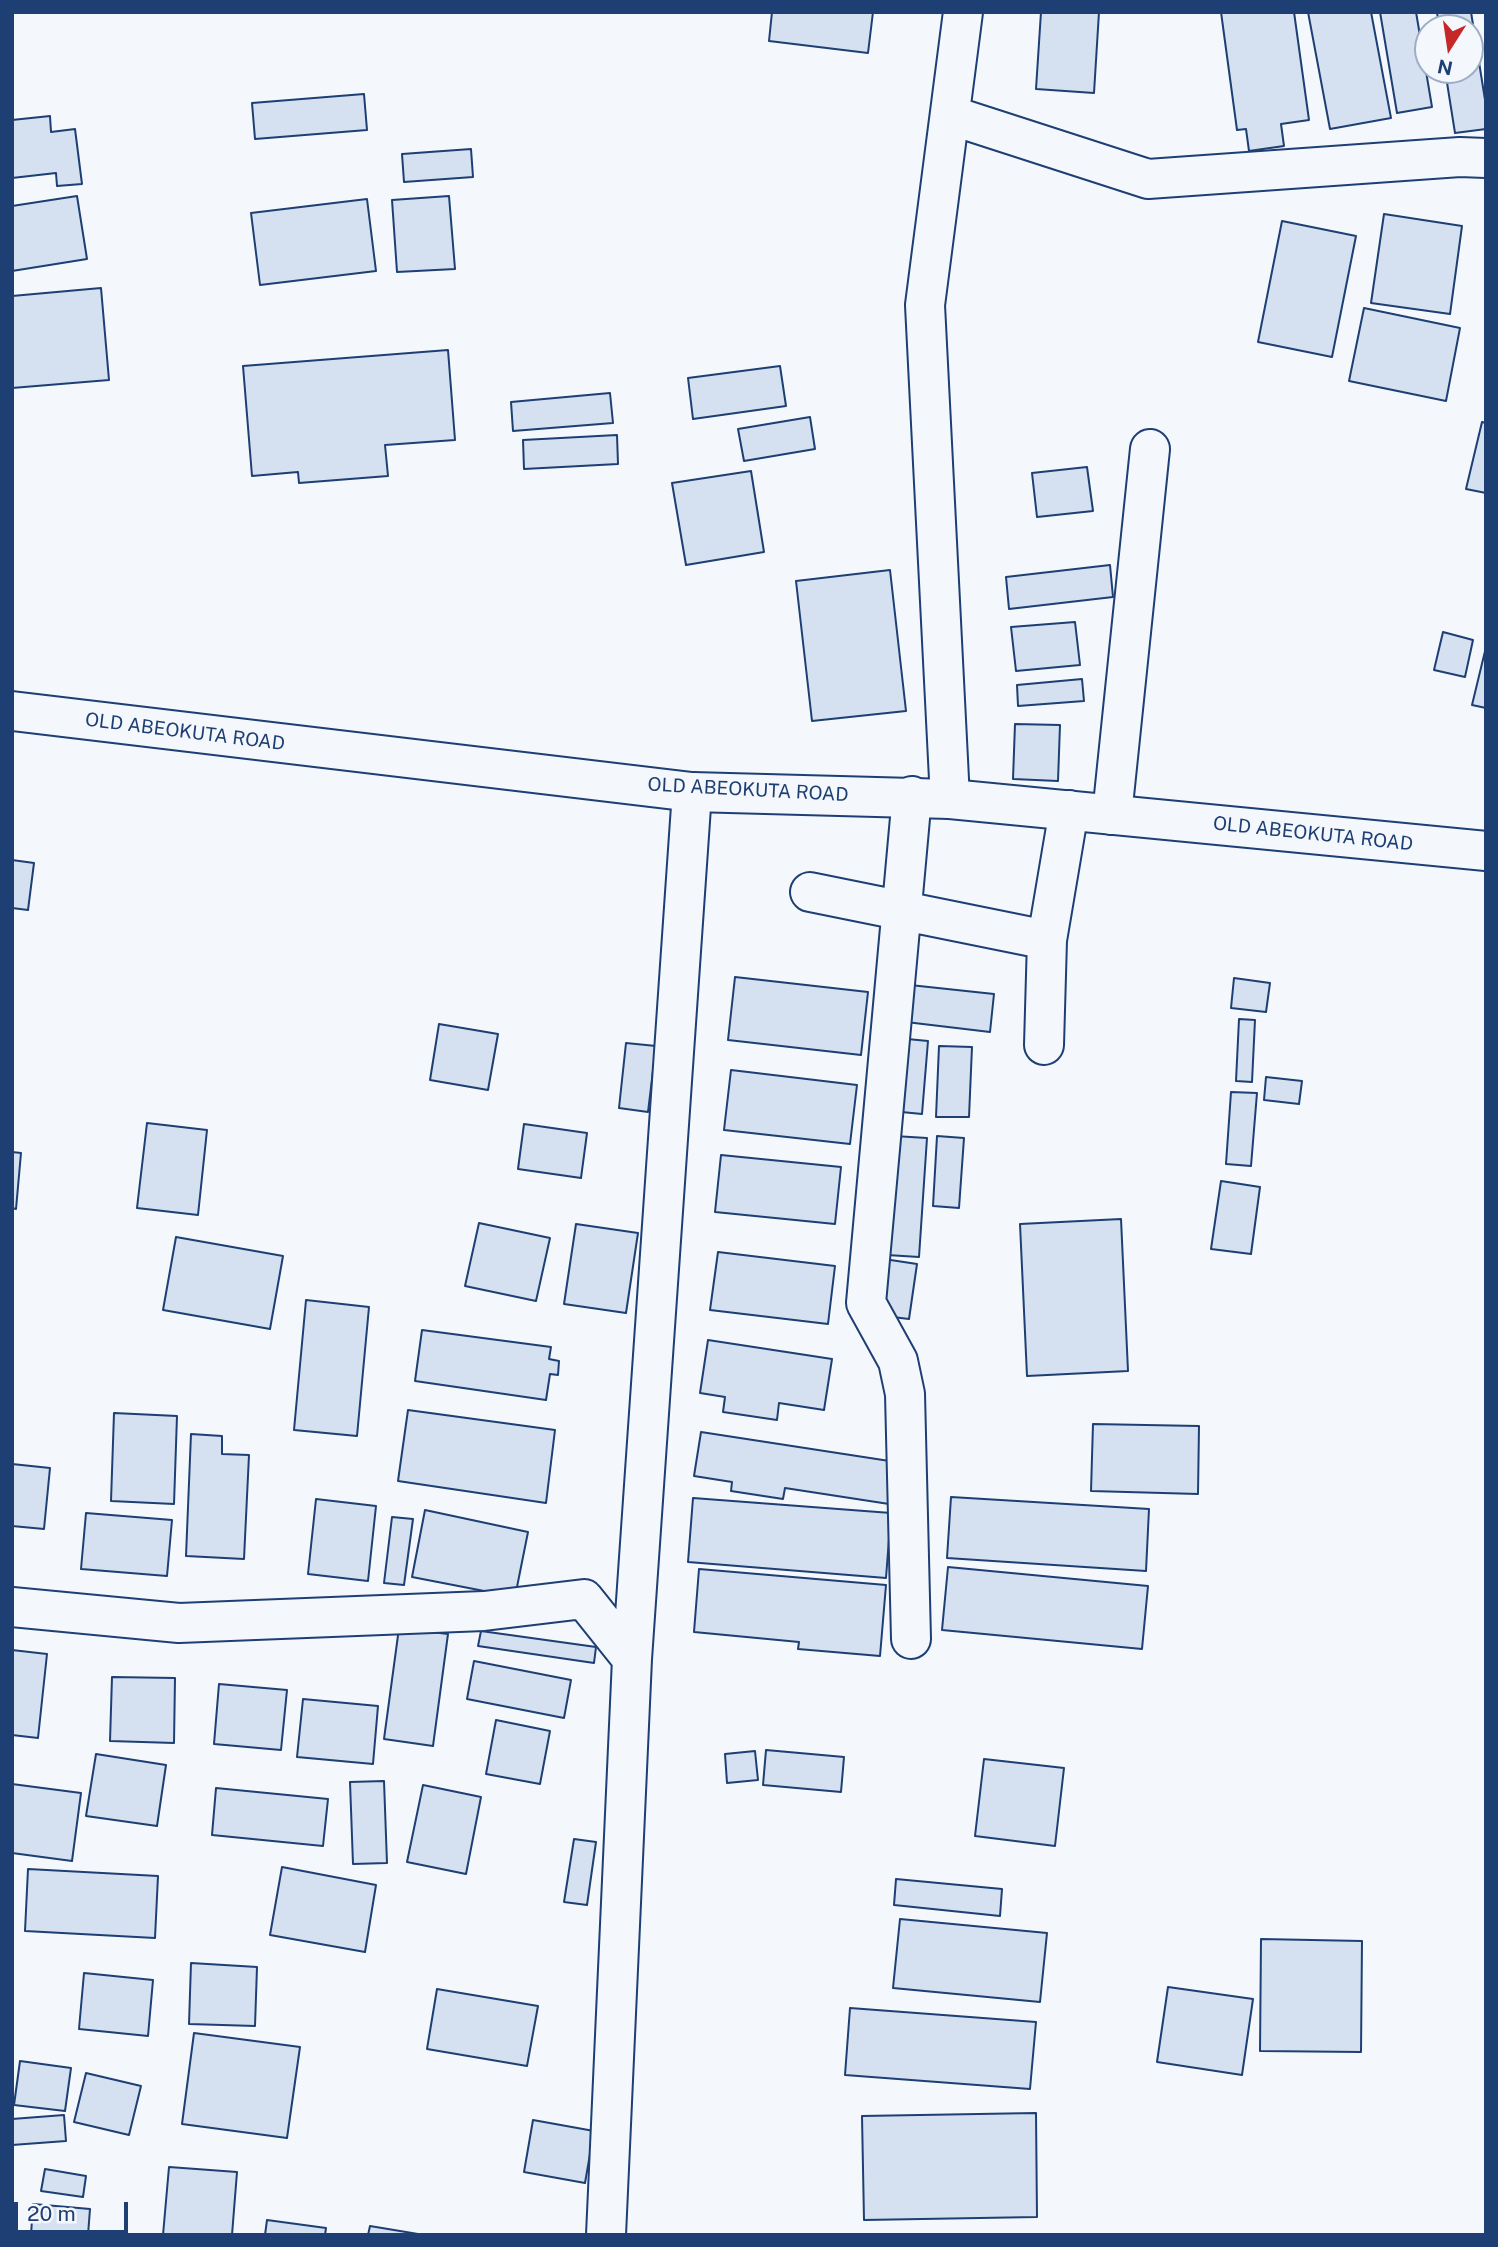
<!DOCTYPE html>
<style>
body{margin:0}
#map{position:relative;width:1498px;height:2247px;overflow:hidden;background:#f4f7fb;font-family:"Public Sans",sans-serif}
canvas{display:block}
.frame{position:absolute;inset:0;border:14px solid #1d3f73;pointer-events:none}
.north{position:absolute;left:1414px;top:14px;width:70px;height:70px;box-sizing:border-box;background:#f4f7fb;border:2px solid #9eadc5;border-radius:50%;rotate:192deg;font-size:19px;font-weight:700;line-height:28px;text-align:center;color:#1d3f73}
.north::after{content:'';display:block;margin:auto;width:24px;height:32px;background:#c62828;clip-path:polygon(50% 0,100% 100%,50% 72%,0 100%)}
.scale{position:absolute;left:14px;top:2202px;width:114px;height:32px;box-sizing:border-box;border:4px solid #1d3f73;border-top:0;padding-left:9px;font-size:21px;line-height:24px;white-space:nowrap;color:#1d3f73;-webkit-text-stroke:5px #f4f7fb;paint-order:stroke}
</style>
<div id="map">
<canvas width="1498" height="2247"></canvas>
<div class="frame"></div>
<div class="north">N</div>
<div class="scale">20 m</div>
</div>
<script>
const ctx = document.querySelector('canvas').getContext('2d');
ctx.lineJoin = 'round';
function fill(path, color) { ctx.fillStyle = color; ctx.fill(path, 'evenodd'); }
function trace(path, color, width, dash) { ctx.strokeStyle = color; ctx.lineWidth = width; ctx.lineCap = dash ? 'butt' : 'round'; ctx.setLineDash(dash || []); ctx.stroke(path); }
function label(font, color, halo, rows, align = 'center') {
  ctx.font = font + ' "Public Sans",sans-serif'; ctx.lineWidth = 5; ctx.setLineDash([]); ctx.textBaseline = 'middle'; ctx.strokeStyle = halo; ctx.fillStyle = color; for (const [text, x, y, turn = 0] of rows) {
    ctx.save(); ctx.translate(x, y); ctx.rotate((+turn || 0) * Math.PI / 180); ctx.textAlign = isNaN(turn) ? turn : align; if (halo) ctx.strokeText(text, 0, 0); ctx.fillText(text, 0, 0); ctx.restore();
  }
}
const building = new Path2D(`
 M772,12H873L868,53L769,41Z
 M1041,12H1099L1094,93L1036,89Z
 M1221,12H1294L1309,120L1281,124L1284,146L1249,151L1246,129L1237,130Z
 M1308,12H1371L1391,118L1330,129Z
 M1380,12H1416L1432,107L1397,113Z
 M1437,12H1471L1486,106V129L1455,133L1445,70H1470V28H1439Z
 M364,94L367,130L255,139L252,103Z
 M50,116L51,132L75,129L82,184L57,186L56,173L12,178V120Z
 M471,149L473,177L404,182L402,154Z
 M77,196L87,259L12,271V206Z
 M449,196L455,269L397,272L392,200Z
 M367,199L376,271L260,285L251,213Z
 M1384,214L1462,226L1450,314L1371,303Z
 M1282,221L1356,236L1332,357L1258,342Z
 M101,288L109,380L12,388V296Z
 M1364,308L1460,328L1446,401L1349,381Z
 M448,350L455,440L385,445L388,476L299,483L298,472L252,476L243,366Z
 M780,366L786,406L693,419L688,378Z
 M610,393L613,423L513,431L511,402Z
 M810,417L815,449L744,461L738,429Z
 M1482,422L1486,423V493L1466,489Z
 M617,435L618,464L524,469L523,440Z
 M1087,467L1093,511L1037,517L1032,473Z
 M751,471L764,552L686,565L672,483Z
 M1110,565L1113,597L1009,609L1006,577Z
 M890,570L906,711L812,721L796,581Z
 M1075,622L1080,665L1016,671L1011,627Z
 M1443,632L1473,640L1465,677L1434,670Z
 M1486,647V708L1472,705Z
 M1082,679L1084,701L1018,706L1017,685Z
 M1015,724L1060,725L1058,781L1013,779Z
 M12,860L34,863L28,910L12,908Z
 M735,977L868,992L861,1055L728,1040Z
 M1234,978L1270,983L1266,1012L1231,1008Z
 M910,985L994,994L990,1032L906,1022Z
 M1239,1019L1255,1020L1252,1082L1236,1081Z
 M439,1024L498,1034L488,1090L430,1080Z
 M897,1038L928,1041L922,1114L891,1111Z
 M626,1043L656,1046L648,1112L619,1108Z
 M939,1046L972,1047L969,1117H936Z
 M731,1070L857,1085L850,1144L724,1130Z
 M1266,1077L1302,1081L1299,1104L1264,1100Z
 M1231,1092L1257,1093L1251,1166L1226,1164Z
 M147,1123L207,1130L198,1215L137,1208Z
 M524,1124L587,1133L581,1178L518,1169Z
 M894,1136L927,1138L919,1257L887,1255Z
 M937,1136L964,1138L959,1208L933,1206Z
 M12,1152L21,1153L16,1209L12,1208Z
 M721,1155L841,1167L835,1224L715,1212Z
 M1221,1181L1260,1187L1251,1254L1211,1249Z
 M1121,1219L1128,1371L1027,1376L1020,1224Z
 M479,1223L550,1238L536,1301L465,1286Z
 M576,1224L638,1233L626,1313L564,1304Z
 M176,1237L283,1256L270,1329L163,1310Z
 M718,1252L835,1266L828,1324L710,1310Z
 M884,1259L917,1264L909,1319L876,1315Z
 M306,1300L369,1307L357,1436L294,1430Z
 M422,1330L551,1347L549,1359L559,1361L558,1375L550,1374L546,1400L415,1381Z
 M708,1340L832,1359L824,1410L779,1403L777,1420L723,1412L725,1397L700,1393Z
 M408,1410L555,1430L546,1503L398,1481Z
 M114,1413L177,1416L174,1504L111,1501Z
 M1093,1424L1199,1426L1198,1494L1091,1491Z
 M701,1432L896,1462L889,1504L785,1488L783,1499L731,1491L732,1482L694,1476Z
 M191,1434L222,1436V1454L249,1455L244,1559L186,1556Z
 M12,1464L50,1468L44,1529L12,1526Z
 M951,1497L1149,1509L1146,1571L947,1558Z
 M693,1498L891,1513L886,1578L688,1562Z
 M316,1499L376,1506L368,1581L308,1574Z
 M425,1510L528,1532L515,1597L412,1577Z
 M86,1513L172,1520L167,1576L81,1569Z
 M392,1517L413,1519L404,1585L384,1583Z
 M948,1567L1148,1586L1142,1649L942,1630Z
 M699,1569L886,1585L880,1656L798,1649L799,1642L694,1632Z
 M399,1628L448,1634L433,1746L384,1739Z
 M481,1631L596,1647L594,1663L478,1646Z
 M12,1650L47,1654L38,1738L12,1735Z
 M474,1661L571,1680L564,1718L467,1699Z
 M112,1677L175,1678L174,1743L110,1741Z
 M219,1684L287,1690L281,1750L214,1744Z
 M303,1699L378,1706L373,1764L297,1757Z
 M496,1720L550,1731L540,1784L486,1774Z
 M766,1750L844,1757L841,1792L763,1785Z
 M755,1751L758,1780L727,1783L725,1754Z
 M96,1754L166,1765L157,1826L86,1816Z
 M984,1759L1064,1768L1055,1846L975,1836Z
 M384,1781L387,1863L353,1864L350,1782Z
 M12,1784L81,1793L72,1861L12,1853Z
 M423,1785L481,1797L466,1874L407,1862Z
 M216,1788L328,1799L323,1846L212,1835Z
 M574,1839L596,1842L587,1905L564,1902Z
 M282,1867L376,1885L365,1952L270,1935Z
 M28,1869L158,1876L155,1938L25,1931Z
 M896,1879L1002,1889L1000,1916L894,1905Z
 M900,1919L1047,1933L1040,2002L893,1988Z
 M1261,1939L1362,1941L1361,2052L1260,2051Z
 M191,1963L257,1967L255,2026L189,2024Z
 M84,1973L153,1980L148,2036L79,2029Z
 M1168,1987L1253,1999L1242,2075L1157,2062Z
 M437,1989L538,2006L527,2066L427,2049Z
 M850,2008L1036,2022L1030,2089L845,2075Z
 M194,2033L300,2047L287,2138L182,2124Z
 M20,2061L71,2068L65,2111L14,2105Z
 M86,2073L141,2086L129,2135L74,2122Z
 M1036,2113L1037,2217L864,2220L862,2116Z
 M64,2115L66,2141L12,2145V2119Z
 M533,2120L594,2131L585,2183L524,2172Z
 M169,2167L237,2172L232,2235H163Z
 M45,2169L86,2176L83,2197L41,2191Z
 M33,2204L90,2209L88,2235H31Z
 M267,2220L326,2228L325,2235H265Z
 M370,2226L424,2235H368Z`);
const minor = new Path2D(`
 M950,115L1148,179L1460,157L1486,158
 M950,799L925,305L963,12
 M1112,815L1150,449
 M810,892L1047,940
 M1044,1045L1047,940L1069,810
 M12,1607L179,1623L484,1611L584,1599L632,1659
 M911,1639L905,1394L898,1361L866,1303L912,796
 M606,2235L632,1659L692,792`);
const highway = new Path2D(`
 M12,711L692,792L950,799L1486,851`);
const streetNames = [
 ["OLD ABEOKUTA ROAD",185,732,7],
 ["OLD ABEOKUTA ROAD",748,790,3],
 ["OLD ABEOKUTA ROAD",1313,834,6]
];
fill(building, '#d5e0f0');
trace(building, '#1d3f73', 2);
trace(minor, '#1d3f73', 42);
trace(highway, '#1d3f73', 42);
trace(minor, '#f4f7fb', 38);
trace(highway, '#f4f7fb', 38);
label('19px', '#1d3f73', '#f4f7fb', streetNames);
</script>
